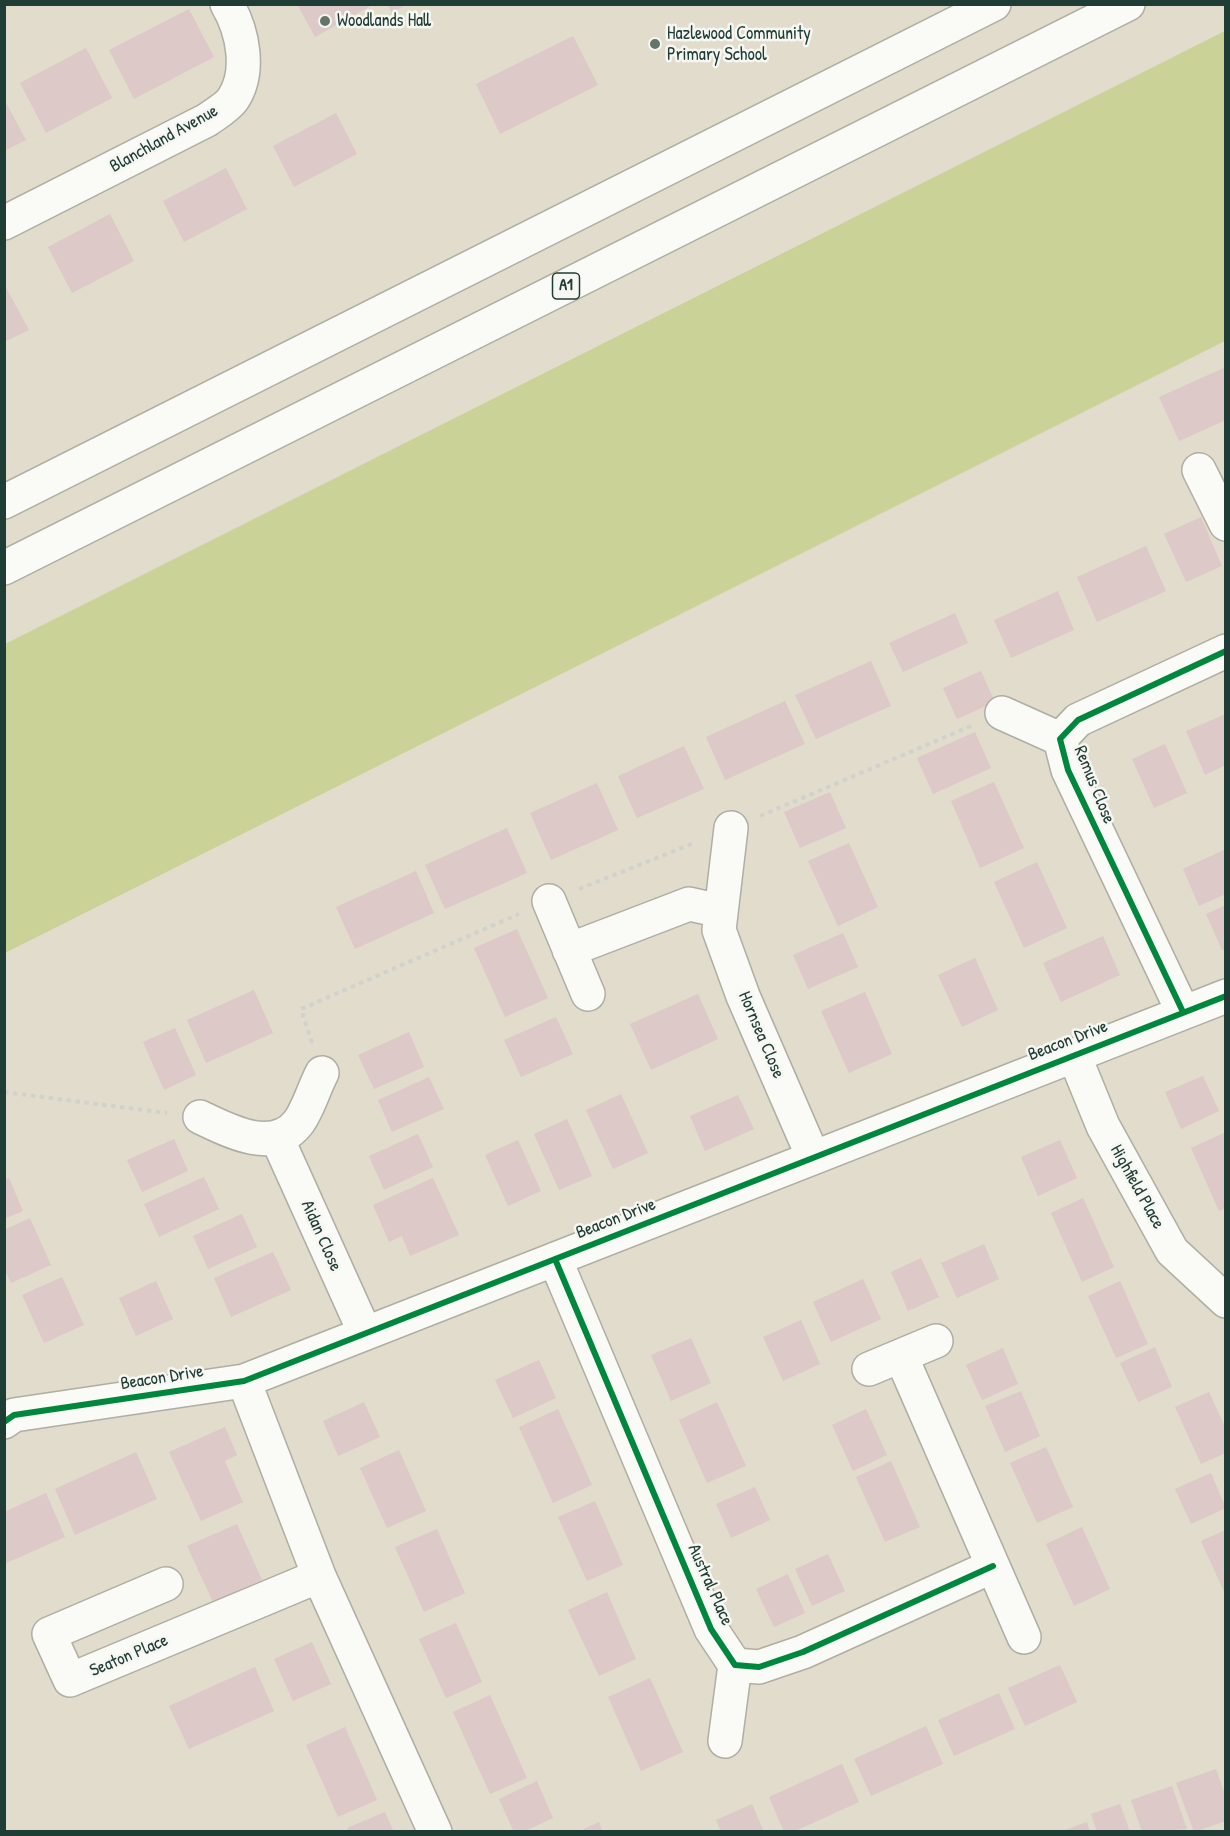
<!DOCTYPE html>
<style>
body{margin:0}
#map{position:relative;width:1230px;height:1836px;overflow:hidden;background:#e1dccb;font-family:"Patrick Hand",sans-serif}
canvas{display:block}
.frame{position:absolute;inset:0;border:6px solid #1f3d34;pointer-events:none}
</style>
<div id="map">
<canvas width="1230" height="1836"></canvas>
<div class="frame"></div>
</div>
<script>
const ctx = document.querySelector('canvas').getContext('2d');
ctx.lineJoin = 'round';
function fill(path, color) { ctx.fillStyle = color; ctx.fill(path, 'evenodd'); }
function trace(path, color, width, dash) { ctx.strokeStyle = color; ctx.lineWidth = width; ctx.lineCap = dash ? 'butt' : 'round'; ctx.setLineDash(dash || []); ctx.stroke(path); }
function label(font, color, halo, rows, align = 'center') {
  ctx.font = font + ' "Patrick Hand",sans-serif'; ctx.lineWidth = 5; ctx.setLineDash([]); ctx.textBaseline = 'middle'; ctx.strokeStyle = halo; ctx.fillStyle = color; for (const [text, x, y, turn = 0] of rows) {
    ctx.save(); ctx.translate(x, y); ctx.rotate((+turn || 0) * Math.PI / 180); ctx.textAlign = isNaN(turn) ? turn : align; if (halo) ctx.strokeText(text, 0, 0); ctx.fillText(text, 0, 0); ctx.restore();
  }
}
const green = new Path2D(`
 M1225,31V341L5,953V644Z`);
const building = new Path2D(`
 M297,4H374L315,37Z
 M387,4H407L392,13Z
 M189,9L214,57L134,99L109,50Z
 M573,36L598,85L500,134L476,84Z
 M86,48L112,98L46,133L20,83Z
 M4,99L26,140L4,151Z
 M336,113L357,154L294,187L273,146Z
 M226,168L247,209L184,242L163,201Z
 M110,214L134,261L72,293L48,247Z
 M4,284L29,330L4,342Z
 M1226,367V420L1179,441L1159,397Z
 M1201,517L1222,566L1186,582L1164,534Z
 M1146,546L1166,591L1097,622L1077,577Z
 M1058,591L1074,630L1011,658L994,620Z
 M955,613L968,643L903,672L889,643Z
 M871,661L891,706L816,739L795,695Z
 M981,671L995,702L957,719L943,688Z
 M785,701L805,744L725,780L706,737Z
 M1226,714V765L1205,775L1186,731Z
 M975,732L991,768L933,794L917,758Z
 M1165,744L1187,793L1154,808L1132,759Z
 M684,746L704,789L637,818L618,776Z
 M994,782L1024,848L980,868L951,801Z
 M597,783L618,830L551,860L530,813Z
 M830,792L846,828L800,848L784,812Z
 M507,828L527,873L445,909L425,865Z
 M849,843L878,907L838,926L808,861Z
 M1226,849V894L1199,906L1183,869Z
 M1037,862L1067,928L1024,948L994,882Z
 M416,871L434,913L355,949L336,907Z
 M1226,905V949L1222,950L1206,914Z
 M517,929L548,998L505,1017L474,948Z
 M843,933L858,967L808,989L793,955Z
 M1103,936L1120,975L1061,1002L1043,963Z
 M975,958L998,1010L962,1027L938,975Z
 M254,990L273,1033L206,1063L187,1020Z
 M865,992L892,1054L849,1073L821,1011Z
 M698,994L718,1039L651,1070L630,1024Z
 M556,1017L573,1054L521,1077L504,1040Z
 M175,1028L196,1075L164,1090L143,1042Z
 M409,1032L424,1067L374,1089L358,1055Z
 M1203,1076L1219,1111L1181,1129L1165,1092Z
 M429,1077L444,1109L392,1132L378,1100Z
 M621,1094L648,1153L613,1169L586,1110Z
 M738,1095L754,1129L705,1151L690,1116Z
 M567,1119L592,1176L559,1190L534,1134Z
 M1226,1132V1208L1219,1211L1191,1148Z
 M418,1134L433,1167L384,1190L369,1156Z
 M174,1139L188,1171L142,1192L127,1160Z
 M518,1140L541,1191L508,1206L485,1155Z
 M1060,1140L1077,1178L1038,1196L1021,1157Z
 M204,1177L219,1209L159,1237L144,1204Z
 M9,1178L23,1211L4,1219V1180Z
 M433,1178L459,1235L410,1256L402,1236L389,1242L373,1205Z
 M1083,1198L1114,1267L1082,1282L1051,1213Z
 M242,1214L257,1247L208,1269L193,1236Z
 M30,1218L51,1265L11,1283L4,1268V1230Z
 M984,1244L999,1279L957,1298L941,1263Z
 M273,1252L291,1290L231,1317L214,1278Z
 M921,1258L939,1297L908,1311L891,1272Z
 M62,1277L84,1325L44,1343L22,1295Z
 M863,1279L881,1319L831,1342L813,1302Z
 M156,1281L173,1319L136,1336L119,1298Z
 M1120,1281L1148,1344L1116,1358L1088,1296Z
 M801,1320L820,1364L783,1381L763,1337Z
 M691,1338L711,1383L671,1401L651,1355Z
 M1155,1347L1172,1387L1138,1402L1120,1363Z
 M1003,1348L1018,1384L982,1400L966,1365Z
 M539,1360L556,1398L513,1418L495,1380Z
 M1021,1391L1040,1436L1005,1452L985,1406Z
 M1209,1392L1226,1429V1453L1201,1464L1175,1407Z
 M364,1402L380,1437L338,1456L323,1421Z
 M717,1402L746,1466L707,1483L679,1420Z
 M558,1409L592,1485L553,1503L519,1427Z
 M866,1409L887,1455L853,1471L832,1425Z
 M225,1427L237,1455L225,1461L243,1502L201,1521L169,1452Z
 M1046,1447L1073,1507L1037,1523L1010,1463Z
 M399,1450L426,1511L387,1528L360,1468Z
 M136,1452L157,1499L75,1535L55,1489Z
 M891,1461L920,1527L885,1542L856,1477Z
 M1211,1473L1226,1508L1191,1524L1175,1489Z
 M755,1487L770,1520L731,1538L716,1504Z
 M46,1493L65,1537L4,1564V1512Z
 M595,1501L623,1565L587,1581L558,1517Z
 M237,1524L262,1580L213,1602L187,1546Z
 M1082,1527L1110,1589L1074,1606L1046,1544Z
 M437,1529L465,1593L424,1612L395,1547Z
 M1226,1530V1596L1201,1541Z
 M828,1554L845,1591L812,1606L795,1569Z
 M788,1574L805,1613L774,1627L756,1589Z
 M607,1592L636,1659L599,1676L568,1610Z
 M456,1623L482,1682L446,1698L419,1639Z
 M312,1642L331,1684L293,1701L274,1659Z
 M1060,1665L1077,1702L1025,1726L1008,1688Z
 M255,1667L274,1711L189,1749L169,1706Z
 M650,1678L683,1752L641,1771L608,1697Z
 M999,1693L1015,1729L954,1756L938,1720Z
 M490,1695L527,1778L490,1794L453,1712Z
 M926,1726L943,1764L871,1796L854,1759Z
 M345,1727L377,1800L338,1817L306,1745Z
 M842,1764L859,1802L793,1832H784L769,1797Z
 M1216,1769L1226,1797V1821L1194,1832L1176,1783Z
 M537,1781L553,1818L523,1832H514L499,1799Z
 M1172,1786L1187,1829L1142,1832L1131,1800Z
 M752,1804L764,1832H721L716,1820Z
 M1120,1804L1130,1832H1097L1091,1814Z
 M385,1812L394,1832H349L347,1828Z
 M599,1822L603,1832H578Z
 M1087,1822L1090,1832H1062V1831Z`);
const path = new Path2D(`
 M760,816L971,726
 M579,889L694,843
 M312,1043L301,1009L519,914
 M4,1092L167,1113`);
const minor = new Path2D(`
 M4,223L207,120C215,114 228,107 233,99C251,72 243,31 227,4
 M1199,470L1226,524
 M1002,713L1060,739
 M731,828L719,930L743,996L813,1157
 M549,901L588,994
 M569,950L689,904L721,911
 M1183,1012L1068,770L1060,739L1078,720L1226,651
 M1074,1055L1103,1126L1172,1251L1226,1301
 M200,1117C227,1130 273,1155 298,1123C308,1110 314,1088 322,1073
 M277,1138L365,1333
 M555,1259L711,1629L735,1665L759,1667L803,1652L993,1566
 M901,1356L1024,1637
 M869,1369L936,1341
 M244,1381L319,1576L435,1832
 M4,1422L14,1415L244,1381L1226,996
 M166,1584L49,1634L70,1680L319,1576
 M725,1741L735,1665`);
const highway = new Path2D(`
 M4,502L994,4
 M4,568L1128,4`);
const cycleway = new Path2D(`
 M1183,1012L1068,770L1060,739L1078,720L1226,651
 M555,1259L711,1629L735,1665L759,1667L803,1652L993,1566
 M4,1422L14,1415L244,1381L1226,996`);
const markers = [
 [325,21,6,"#637569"],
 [655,44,6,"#637569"]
];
const shields = [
 [566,286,27]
];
const shieldNames = [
 ["A1",566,286]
];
const poiNames = [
 ["Woodlands Hall",337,21],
 ["Hazlewood Community",667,34],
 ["Primary School",667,55]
];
const streetNames = [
 ["Blanchland Avenue",164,139,-29],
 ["Remus Close",1094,785,68],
 ["Hornsea Close",761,1035,67],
 ["Beacon Drive",1068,1041,-21],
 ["Highfield Place",1137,1187,61],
 ["Beacon Drive",616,1219,-21],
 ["Aidan Close",321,1236,66],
 ["Beacon Drive",162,1378,-9],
 ["Austral Place",710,1585,66],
 ["Seaton Place",129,1656,-23]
];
fill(green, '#cbd297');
fill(building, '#dcc9c8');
trace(minor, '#aeaea2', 36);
trace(highway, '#aeaea2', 36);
trace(path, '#d1d1cd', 4, [4.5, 4.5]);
trace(minor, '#fafaf7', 33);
trace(highway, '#fafaf7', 33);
trace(cycleway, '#00873e', 6);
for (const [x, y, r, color] of markers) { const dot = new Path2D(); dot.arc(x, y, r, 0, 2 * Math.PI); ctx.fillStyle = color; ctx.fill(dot); trace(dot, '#f6f6f2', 2); }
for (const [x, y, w] of shields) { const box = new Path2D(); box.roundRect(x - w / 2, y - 13, w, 26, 4.5); ctx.fillStyle = '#f6f6f2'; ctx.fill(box); trace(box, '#1f3d34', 1.5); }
label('bold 16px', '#1f3d34', null, shieldNames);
label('18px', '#1f3d34', '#f6f6f2', poiNames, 'left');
label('18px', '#1f3d34', '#f6f6f2', streetNames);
</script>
